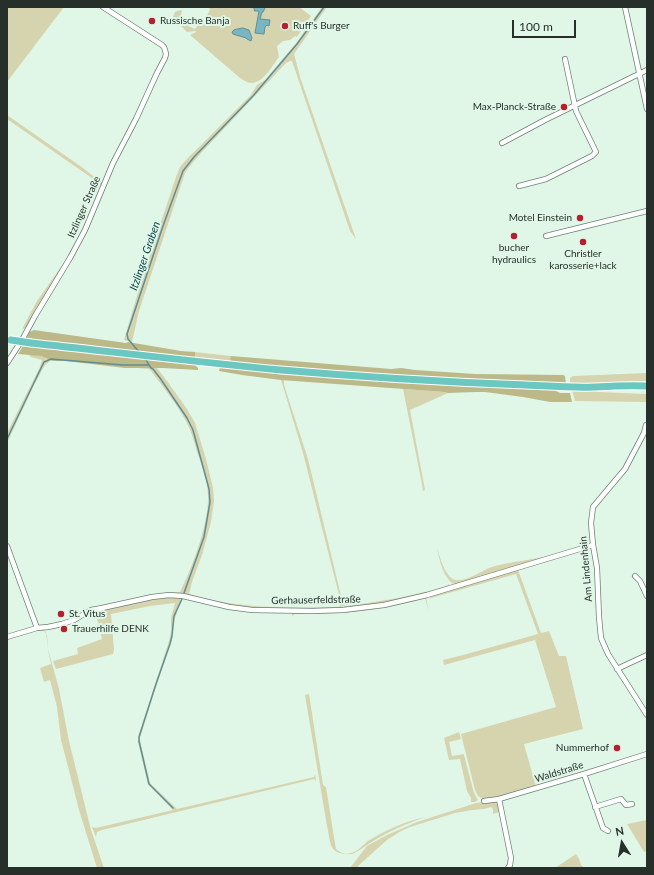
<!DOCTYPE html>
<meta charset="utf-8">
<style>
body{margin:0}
#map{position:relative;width:654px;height:875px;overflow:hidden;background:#e0f7e8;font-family:Lato,sans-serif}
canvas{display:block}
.frame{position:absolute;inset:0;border:8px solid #272f2a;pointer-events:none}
.north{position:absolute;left:602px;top:823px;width:40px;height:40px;-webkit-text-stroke:3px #e0f7e8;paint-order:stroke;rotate:349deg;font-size:11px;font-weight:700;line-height:16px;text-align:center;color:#272f2a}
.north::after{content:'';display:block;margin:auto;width:14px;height:18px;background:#272f2a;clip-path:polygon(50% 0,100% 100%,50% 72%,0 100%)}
.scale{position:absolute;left:512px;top:20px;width:64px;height:18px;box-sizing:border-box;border:2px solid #272f2a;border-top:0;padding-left:5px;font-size:12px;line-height:14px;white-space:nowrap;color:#272f2a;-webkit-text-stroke:3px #e0f7e8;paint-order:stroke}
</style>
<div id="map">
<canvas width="654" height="875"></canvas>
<div class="frame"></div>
<div class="north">N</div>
<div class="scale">100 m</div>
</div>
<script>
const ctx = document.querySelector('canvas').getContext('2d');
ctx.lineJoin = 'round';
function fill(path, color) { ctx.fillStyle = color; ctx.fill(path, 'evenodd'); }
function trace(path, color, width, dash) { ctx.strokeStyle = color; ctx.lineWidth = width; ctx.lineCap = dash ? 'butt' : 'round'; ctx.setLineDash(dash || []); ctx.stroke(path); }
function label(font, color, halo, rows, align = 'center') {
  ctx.font = font + ' Lato,sans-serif'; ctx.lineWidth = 4; ctx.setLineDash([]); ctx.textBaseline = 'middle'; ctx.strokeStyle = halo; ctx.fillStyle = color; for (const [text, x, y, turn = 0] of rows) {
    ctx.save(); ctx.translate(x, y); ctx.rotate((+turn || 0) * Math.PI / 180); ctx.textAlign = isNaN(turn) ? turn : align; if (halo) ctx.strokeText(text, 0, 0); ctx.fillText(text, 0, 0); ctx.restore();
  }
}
const green = new Path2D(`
 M7,7H64L7,82Z
 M209,7H299L311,16L297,37L295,36L290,40L283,41L277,46L279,57C273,65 264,82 252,83C247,83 244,80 240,78L190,35L196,32V31L187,32L175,20L173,17L175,12L181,10L182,11C180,17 182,19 187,22L188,26L195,29C200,22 206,19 210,10Z
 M322,7H327L294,54L301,80L356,239L350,231L292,61H290L286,63L202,152L189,167L185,173L139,311L132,342L124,340L141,282L176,177L180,167L186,160L251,95L257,85L265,80L297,42Z
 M7,115L83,168L103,184L82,233L26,328L22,329L37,301L65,261L82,232L101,186L99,183L7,119Z
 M195,352L231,356L230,358L231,363L194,359L195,356Z
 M28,354L41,356L53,361H50L45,365L34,385L7,443V433L40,367L42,360L31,357Z
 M137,368H157L167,381L187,409L195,423L206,459L213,488L214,501L211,522L202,555L192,582L189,594C237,609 288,608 338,607L340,606V599L303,453L281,380H284V385L308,459L343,604L346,606C375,602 404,598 432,590C438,588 445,587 449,584V586C442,589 435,591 428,593C401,601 373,606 345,608L344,606H342L341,608L330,609L263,608L241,607L168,593L180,592C192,568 209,523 208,496C208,481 202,466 197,452C194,441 191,430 186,421C176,403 163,387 151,371L149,369Z
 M647,373V381L570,384V378L573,376Z
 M403,389L445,392L448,393L410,410L425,490L423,491L422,484Z
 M572,390H590L598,392L646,394L647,395V402L575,401Z
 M437,548C440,557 445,577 455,580C465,582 480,572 489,568C503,563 518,562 532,559C547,557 562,552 577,548L456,585C444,581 439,559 437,548Z
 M518,570L541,633L549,631L559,656H566L583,729L524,744L536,787L503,797L483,799L478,796L475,790L461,734L556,707L535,640L444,665L443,660L467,654L538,634L516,574L431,598L430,599V604V597Z
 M169,597L182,598L174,621L170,644L150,705L140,738V741L150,783L177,809L314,777L315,774L316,781L314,779L102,830L97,832L96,837L92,827L96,828L173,810L148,784L138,742L139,734L169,641L171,632V618L175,603L150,606L111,614L114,650L113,654L56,669L53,661L78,654L77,648L102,639L95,611L148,600Z
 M426,597L429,612L425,598C418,601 410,602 402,604C366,613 331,614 295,614L292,616V613C313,613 333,613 354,611C378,609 402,603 426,597Z
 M38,629H43L47,635L48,649L59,689L69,741L91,830L104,868H97L79,810L65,755L61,740L57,707L50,680L44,682L40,668L51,664L48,650L46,632L45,631C32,629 18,636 7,640V639Z
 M309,694L323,785L326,787L333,831L336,849C341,853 345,855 351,853C357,852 363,845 368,841C386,830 405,821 426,817C408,823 391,830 375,840C370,843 356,853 352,854C346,855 339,854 334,850C329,845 329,833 327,826L305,695Z
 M459,732L461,739L449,742L452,756L464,754V755L474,793L478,800L475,802H471V798L467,791L460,759L449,760L444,738Z
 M497,801L499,812L493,814V809L491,807L484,809L472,810L455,813L410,827L401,831L387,840L359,865L357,868H350L363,851L367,846L387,835L417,822L476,803Z
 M647,820V851L644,852L627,824Z
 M576,854L579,859L581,865L585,868H555Z`);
const forest = new Path2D(`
 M34,330L126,343L128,342L181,351L195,352V356L194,359L33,340L32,339L27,338L29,332Z
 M23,346L55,349L195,365L198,368V370L162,368H125L66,361H53L41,356L18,354Z
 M231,356L391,369L401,368L415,370L475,374L563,375L565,376L566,384L398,376L231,363L230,358Z
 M220,367L552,389L560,393H570L572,402H550L523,397L485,392H476L448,393L445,392L281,380L242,375L219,371Z`);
const water = new Path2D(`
 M254,7H264L265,8L263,12H262L260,19L270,20L269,26L267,25L265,27L264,34L255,33L259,11H255Z
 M243,28L249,30L252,38L251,41L247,39L246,38L233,34L232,32L234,30Z`);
const stream = new Path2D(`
 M140,353L128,339L127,334L163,226L183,171L194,157L253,96L297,44L324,7
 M149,365L151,368L153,369L160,378L187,418L193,430L209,489L210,502L204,537L184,593
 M7,439L42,366L44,362L51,359L123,365H149L145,358
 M173,808L149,784L139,741V737L156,684L170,644L172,636L174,616L182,599`);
const street = new Path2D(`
 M625,7L647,109
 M502,143L545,120L647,70
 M519,186L546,179L592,156L596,152L576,111L565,59
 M546,236L647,211
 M7,363L22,340L35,316L70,258L85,230L113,163L136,119L157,73L165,58L166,54L165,50L164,47L162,45L103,7
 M646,425L644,433L625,469L593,507L591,523L593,545L597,568L599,617L601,638L608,654L647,715
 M7,546L37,628
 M635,576L640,581L647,596
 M7,637L37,628L48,627L62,624L74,620L91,610L102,608L152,597L169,595L183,596L229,607L252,610L312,611L343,610L384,605L427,595L593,545
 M617,669L647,655
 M584,774L603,828L608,831
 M484,801L499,799
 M595,807L621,799L626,805L632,804
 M508,868L510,865L511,858L499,799L584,774L647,754`);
const primary = new Path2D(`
 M31,343C114,352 197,362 281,370C362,377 444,382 526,385C548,386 572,388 594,387C612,386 629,385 647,386`);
const primaryBridge = new Path2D(`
 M11,340L31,343`);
const markers = [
 [152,21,4,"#b2212d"],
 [285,26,4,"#b2212d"],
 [564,107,4,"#b2212d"],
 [580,218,4,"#b2212d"],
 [514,236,4,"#b2212d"],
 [583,242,4,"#b2212d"],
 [61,614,4,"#b2212d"],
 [64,629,4,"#b2212d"],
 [617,748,4,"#b2212d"]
];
const poiNames = [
 ["Russische Banja",160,21],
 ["Ruff's Burger",293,26],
 ["Max-Planck-Straße",556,107,"right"],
 ["Motel Einstein",572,218,"right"],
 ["bucher",514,248,"center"],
 ["hydraulics",514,260,"center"],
 ["Christler",583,254,"center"],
 ["karosserie+lack",583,266,"center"],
 ["St. Vitus",69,614],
 ["Trauerhilfe DENK",72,629],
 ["Nummerhof",609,748,"right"]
];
const streetNames = [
 ["Itzlinger Straße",84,207,-66],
 ["Am Lindenhain",586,569,-95],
 ["Gerhauserfeldstraße",316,600,-1],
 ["Waldstraße",559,772,-17]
];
const waterNames = [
 ["Itzlinger Graben",145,256,-71]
];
fill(green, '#d6d3af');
fill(forest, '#bcb888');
fill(water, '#79b6c2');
trace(water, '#608e94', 1);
trace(stream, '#608e94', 1.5);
trace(street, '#6d8175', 6);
trace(primary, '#fff', 9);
trace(street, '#fff', 4.5);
trace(primary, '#6bc8c1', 7);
trace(primaryBridge, '#fff', 9, []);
trace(primaryBridge, '#6bc8c1', 7);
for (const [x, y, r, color] of markers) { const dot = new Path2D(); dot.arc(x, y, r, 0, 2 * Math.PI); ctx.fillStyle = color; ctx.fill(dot); trace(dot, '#e0f7e8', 1.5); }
label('10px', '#272f2a', '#e0f7e8', poiNames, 'left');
label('10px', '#272f2a', '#e0f7e8', streetNames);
label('italic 11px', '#0e454e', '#e0f7e8', waterNames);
</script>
